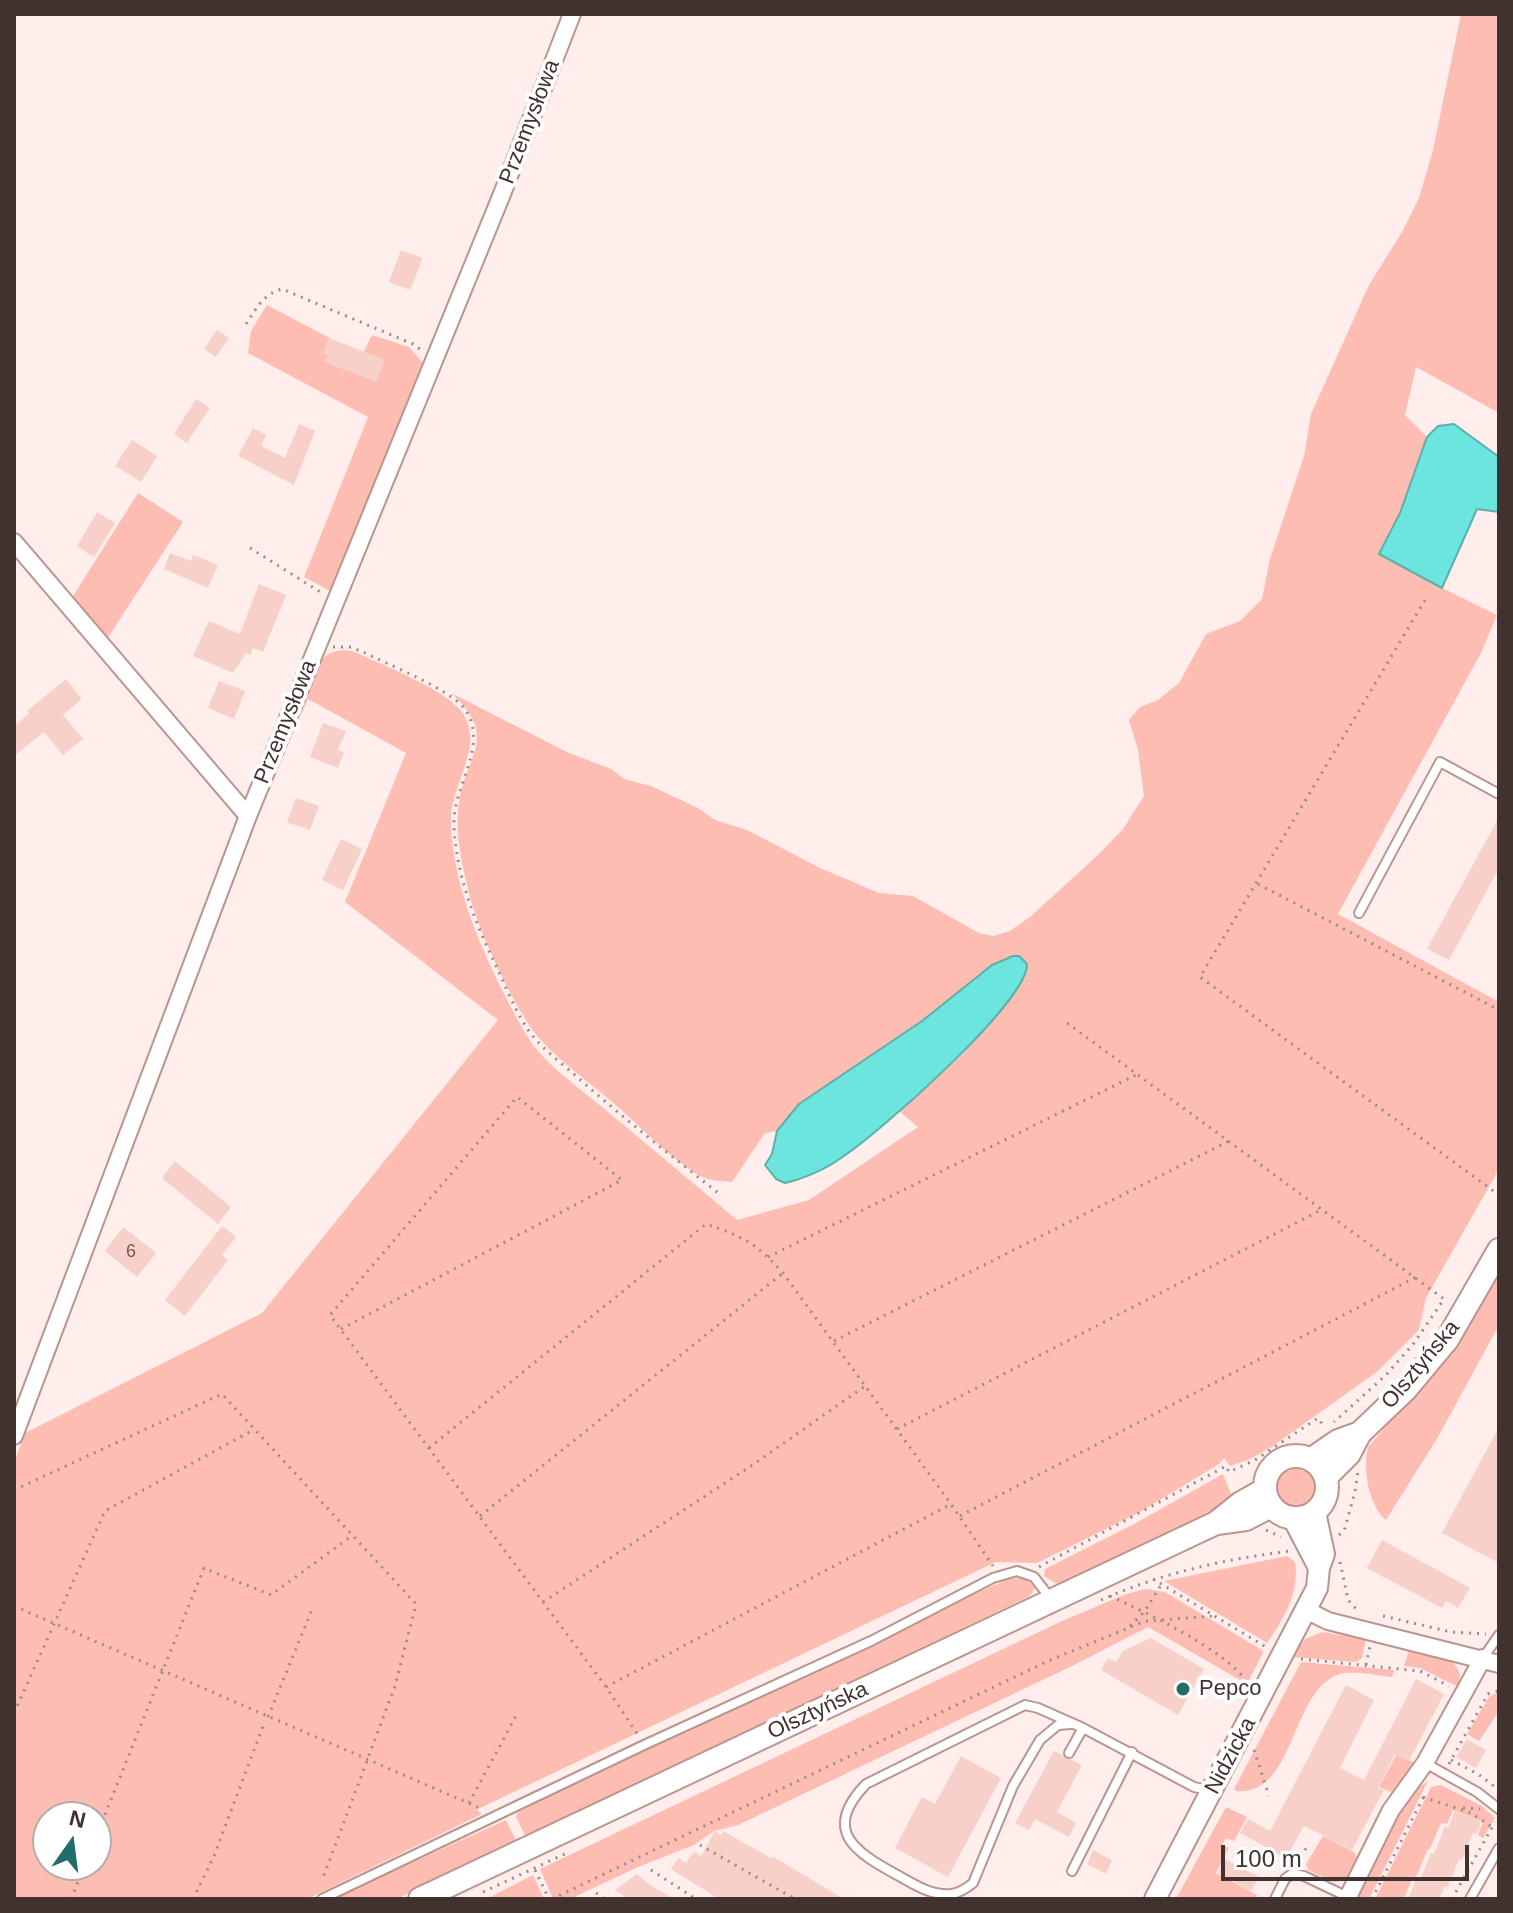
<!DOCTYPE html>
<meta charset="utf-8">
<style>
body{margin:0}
#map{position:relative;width:1513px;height:1913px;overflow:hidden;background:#ffeeeb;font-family:Helvetica,sans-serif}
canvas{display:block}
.frame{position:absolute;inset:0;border:16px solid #41322f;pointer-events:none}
.north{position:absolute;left:32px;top:1801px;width:80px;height:80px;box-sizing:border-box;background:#fff;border:2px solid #b3adac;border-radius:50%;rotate:14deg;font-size:22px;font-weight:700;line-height:32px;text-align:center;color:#41322f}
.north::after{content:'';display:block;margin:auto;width:28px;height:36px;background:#226d68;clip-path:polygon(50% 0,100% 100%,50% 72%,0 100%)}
.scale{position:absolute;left:1221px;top:1845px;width:248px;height:36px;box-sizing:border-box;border:4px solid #41322f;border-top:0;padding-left:10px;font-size:24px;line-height:28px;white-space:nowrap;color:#41322f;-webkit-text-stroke:6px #fff;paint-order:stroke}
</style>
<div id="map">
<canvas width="1513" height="1913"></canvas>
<div class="frame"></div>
<div class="north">N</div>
<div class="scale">100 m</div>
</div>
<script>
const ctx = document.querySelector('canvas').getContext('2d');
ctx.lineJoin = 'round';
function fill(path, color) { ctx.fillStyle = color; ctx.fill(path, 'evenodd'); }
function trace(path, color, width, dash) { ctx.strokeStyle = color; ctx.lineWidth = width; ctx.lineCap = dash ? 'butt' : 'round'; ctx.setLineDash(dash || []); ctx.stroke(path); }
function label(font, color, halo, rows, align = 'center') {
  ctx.font = font + ' Helvetica,sans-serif'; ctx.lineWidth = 8; ctx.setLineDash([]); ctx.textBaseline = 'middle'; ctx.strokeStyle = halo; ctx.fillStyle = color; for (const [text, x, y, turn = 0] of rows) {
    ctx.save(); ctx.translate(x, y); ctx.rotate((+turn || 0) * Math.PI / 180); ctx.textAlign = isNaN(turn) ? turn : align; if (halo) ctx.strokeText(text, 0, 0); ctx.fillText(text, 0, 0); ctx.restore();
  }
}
const green = new Path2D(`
 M1461,14H1499V413L1416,367L1405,415L1427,437L1400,513L1379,554L1442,588L1497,615L1481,653L1338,914L1499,1002V1169L1426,1298L1419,1330L1378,1371L1270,1448L1248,1460L1230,1466L1224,1458L1219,1464L1138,1513L1037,1563L996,1562L981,1569L476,1810L482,1814L307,1899H14V1462L25,1433L262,1313L498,1020L345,902L406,753L308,699L301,715L296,713C308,684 316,641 355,652C382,665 444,689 461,711C487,743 450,786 451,821C452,892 490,970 524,1031C542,1063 575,1084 602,1107C647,1144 692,1182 737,1220L809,1200L918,1127L899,1111L963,1054L1022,981L941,1007L799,1104L777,1131L765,1133L732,1182C723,1181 710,1181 702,1177C675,1163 641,1127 618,1107C593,1085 562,1064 540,1039C515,1011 478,930 469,893C462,865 454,830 459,802C467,753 499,737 451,693L567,752L611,769L624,779L651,786L698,808L715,820L747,830L820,868L879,893L913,896L979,933L993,936L1010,931L1030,917L1099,854L1123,829L1144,796L1138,750L1129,720L1140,707L1158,700L1179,683L1206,634L1240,621L1262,599L1270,559L1304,456L1311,414L1369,285L1402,232L1419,198L1433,150ZM48,1817H96V1865H48Z
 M267,305L362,355L372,335L409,347L423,363L332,592L304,577L368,417L248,353L251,331Z
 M138,493L183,522L107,639L70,601Z
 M1499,1273V1325L1438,1437L1386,1520C1368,1505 1363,1469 1368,1447L1448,1354L1475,1315Z
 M1277 1488a19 19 0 1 1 38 0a19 19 0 1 1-38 0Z
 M1223,1474L1233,1499L1148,1544L1057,1584L1044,1576L1045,1569L1136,1523Z
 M1287,1556L1295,1562C1300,1592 1284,1619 1267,1643L1164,1581Z
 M1021,1578L1036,1586L1030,1596L526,1837L516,1817L517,1813L549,1796L898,1632L943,1607L1009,1579Z
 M1146,1589L1165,1592L1262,1650L1263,1653L1247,1684L1148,1627L1072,1666L738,1825L714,1831L694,1845L638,1867L570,1899H553L540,1869L1062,1621L1126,1594Z
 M1322,1632L1366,1639L1362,1658L1356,1662L1292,1657L1305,1639Z
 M1409,1650C1430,1654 1469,1656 1458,1687L1420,1668L1404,1666Z
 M1301,1662L1394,1670L1392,1677C1377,1676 1351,1669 1337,1675C1290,1694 1295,1796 1236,1791L1234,1789Z
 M1494,1694H1499V1711L1479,1741L1467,1734L1489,1697Z
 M1396,1755L1416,1763L1394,1793L1379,1787Z
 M1428,1781L1369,1899H1354C1373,1861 1390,1805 1428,1781Z
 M1441,1785L1482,1806L1495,1818L1483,1838L1478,1835L1483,1822L1453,1810L1447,1824L1441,1823L1430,1849H1428L1416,1877L1413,1876L1404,1899H1375L1431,1787Z
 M1226,1807L1247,1817L1234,1841L1226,1838L1222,1845L1229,1848L1216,1873L1257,1895L1256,1899H1176Z
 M506,1820L516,1840L397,1899H331Z
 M1323,1836L1354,1852L1358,1858L1344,1881L1333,1882L1308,1870L1306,1864Z
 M533,1875L544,1899H486Z`);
const water = new Path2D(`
 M1454,424L1499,457V512L1477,509L1442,588L1379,554L1400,513L1427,437L1438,426Z
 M1013,956H1019L1027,964C1028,1002 877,1135 841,1158C826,1169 803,1179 785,1183L776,1179L765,1165L772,1154L777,1131L799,1104L922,1021L992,965Z`);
const building = new Path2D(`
 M401,250L423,258L410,290L389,282Z
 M217,330L229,338L216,357L204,349Z
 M329,338L385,360L376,382L325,362L328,355L323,353Z
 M196,399L210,408L187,443L174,434Z
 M299,424L315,431L294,485L238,456L253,428L266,435L261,446L285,458Z
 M132,440L157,456L141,482L115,466Z
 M97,512L115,523L94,557L77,546Z
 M170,553L191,561L193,555L218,565L208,588L164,569Z
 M259,584L286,595L263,652L253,648L250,655L246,653L233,673L193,656L209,621L240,634Z
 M66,679L82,699L63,715L83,739L63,755L44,732L14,756V726L29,714L27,711Z
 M219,681L245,691L234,719L208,708Z
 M323,723L346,731L338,750L344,752L338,768L310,757Z
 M296,798L319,806L310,830L287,822Z
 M1499,817V868L1449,960L1427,949Z
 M341,839L362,849L343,890L322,880Z
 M175,1161L231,1207L218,1224L162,1178Z
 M222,1226L236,1237L222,1255L228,1260L185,1316L165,1300Z
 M123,1227L156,1253L137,1277L105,1251Z
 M1499,1427V1563L1442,1533Z
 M1382,1540L1470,1588L1458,1608L1446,1601L1442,1608L1367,1568Z
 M1151,1638L1204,1669L1178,1715L1101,1670L1108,1658L1116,1662L1123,1651Z
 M1416,1679L1444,1694L1409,1761L1395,1754L1378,1788L1384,1790L1352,1850L1304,1826L1286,1858L1240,1833L1248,1819L1270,1831L1346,1685L1374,1700L1340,1768L1364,1780Z
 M1467,1739L1486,1750L1476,1768L1456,1757Z
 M1054,1751L1082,1765L1057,1812L1076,1823L1069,1837L1035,1819L1029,1830L1015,1823Z
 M961,1756L1001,1778L948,1877L895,1848L922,1797L935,1804Z
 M1455,1811L1481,1822L1477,1834L1473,1833L1462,1860L1459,1859L1448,1887L1445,1886L1439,1899H1408L1416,1880L1419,1882L1431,1853L1434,1854L1445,1826L1448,1828Z
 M715,1831L722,1835L723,1831L771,1858L772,1856L844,1899H719L671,1869L678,1858L686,1863L694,1851L701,1856Z
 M1093,1850L1112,1860L1106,1874L1087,1864Z
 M1225,1859L1259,1877L1251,1891L1218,1873Z
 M637,1874L650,1885L674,1899H628L615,1890Z`);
const path = new Path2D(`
 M246,324C256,309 263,294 282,289L413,344L421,350
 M250,548L322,593
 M1425,600L1200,977L1499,1195
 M333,647H351L363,652C387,664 449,689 464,708C491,744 452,787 454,825C456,877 476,924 498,970C506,988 514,1007 525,1025C537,1045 558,1060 576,1076C623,1118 673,1157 722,1196
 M1258,884L1499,1010
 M1067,1023L1444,1299L1414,1343L1385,1376L1334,1422
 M768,1257L1138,1074
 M341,1329L622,1180L517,1097L330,1315L606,1687L638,1735
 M834,1341L1229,1141
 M897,1429L1323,1209
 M429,1448L706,1224C744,1237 756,1243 783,1273L951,1504L993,1566
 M14,1490L222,1394L416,1604L395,1686L323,1878
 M480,1516L783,1273
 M960,1516L1416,1277
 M1266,1530L1281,1537
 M1339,1535L1344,1531L1355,1492L1358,1471
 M1340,1562L1348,1600L1357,1610
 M1039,1567L1226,1466L1229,1472L1255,1460L1318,1418L1325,1428
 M1153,1579L1266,1647
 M1110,1596C1149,1614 1224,1649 1248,1683
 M1101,1600C1162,1573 1225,1559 1291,1551
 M543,1602L754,1464L865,1386
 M14,1606L482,1809
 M1383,1616L1451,1632L1486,1634
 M1130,1626L1144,1612L1161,1585
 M1301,1659L1420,1671L1449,1686
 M1366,1665L1370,1646
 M606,1687L951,1504
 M14,1713L105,1511L253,1430
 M268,1717L313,1607
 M1254,1750L1269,1796
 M1451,1760L1478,1774L1499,1790
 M1449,1764L1488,1694L1499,1691
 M1423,1797L1471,1813L1492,1827
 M469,1803L517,1714
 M1463,1808L1480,1809
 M96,1837L204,1568L271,1595L353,1535
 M700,1845L795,1899
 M1297,1864L1309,1843
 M535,1870L549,1899
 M651,1870L696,1899
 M483,1892L567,1853
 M596,1893L605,1899
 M71,1899L85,1865
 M193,1899L214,1856L265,1721
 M552,1899L1048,1661L1145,1621L1214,1616
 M1372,1899L1426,1792
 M1452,1899L1495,1822`);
const service = new Path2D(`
 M1359,913L1440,762L1499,794
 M1483,1658L1499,1635
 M1071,1724L1058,1725L1040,1740L1013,1786L973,1883C967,1888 960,1893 951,1894C932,1896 915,1885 899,1876C855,1852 821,1831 866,1784L1025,1705L1038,1708L1083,1728L1194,1787L1212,1791
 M1069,1753L1083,1728
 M1425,1763L1477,1792L1499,1809
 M1072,1871L1132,1752
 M322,1899L644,1745L871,1641L993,1578L1017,1571L1034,1577L1051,1599
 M1275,1899L1285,1879L1293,1873L1304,1876L1348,1897
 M1470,1899L1499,1848`);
const minor = new Path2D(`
 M14,542L248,816
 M14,1436L248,816L502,194L572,14
 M1308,1611L1328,1621L1499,1664
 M1347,1899L1391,1810L1425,1763L1483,1658`);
const tertiary = new Path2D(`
 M1293,1518L1319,1568
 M1155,1899L1317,1588L1319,1568L1324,1554L1315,1512`);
const secondary = new Path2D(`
 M1265 1487a31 31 0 1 1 62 0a31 31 0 1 1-62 0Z
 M1312,1459L1338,1441L1360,1433
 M1326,1477L1349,1454L1360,1433L1406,1389L1447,1340L1499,1250
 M1217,1523L1246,1519L1271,1506
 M420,1899L1216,1523L1241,1503L1264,1490`);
const markers = [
 [1183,1689,8,"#226d68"]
];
const numberNames = [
 ["6",131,1252]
];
const streetNames = [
 ["Przemysłowa",530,122,-69],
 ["Przemysłowa",286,722,-68],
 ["Olsztyńska",1421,1365,-50],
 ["Olsztyńska",818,1711,-25],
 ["Nidzicka",1231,1756,-62]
];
const poiNames = [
 ["Pepco",1199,1689]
];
fill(green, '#febdb2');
fill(water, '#6be5dd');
trace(water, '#5eafa9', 2);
fill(building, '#f6d0c9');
trace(service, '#b9958e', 12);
trace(minor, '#b9958e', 20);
trace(tertiary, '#b9958e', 24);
trace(secondary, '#b9958e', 26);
trace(path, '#9b8b88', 3, [2, 6]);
trace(service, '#fff', 8);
trace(minor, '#fff', 16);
trace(tertiary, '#fff', 20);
trace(secondary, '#fff', 22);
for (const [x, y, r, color] of markers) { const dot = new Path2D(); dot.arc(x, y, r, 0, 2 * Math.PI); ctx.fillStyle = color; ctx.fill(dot); trace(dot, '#fff', 3); }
label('18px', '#6e5a56', null, numberNames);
label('22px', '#41322f', '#fff', streetNames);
label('22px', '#41322f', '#fff', poiNames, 'left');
</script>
